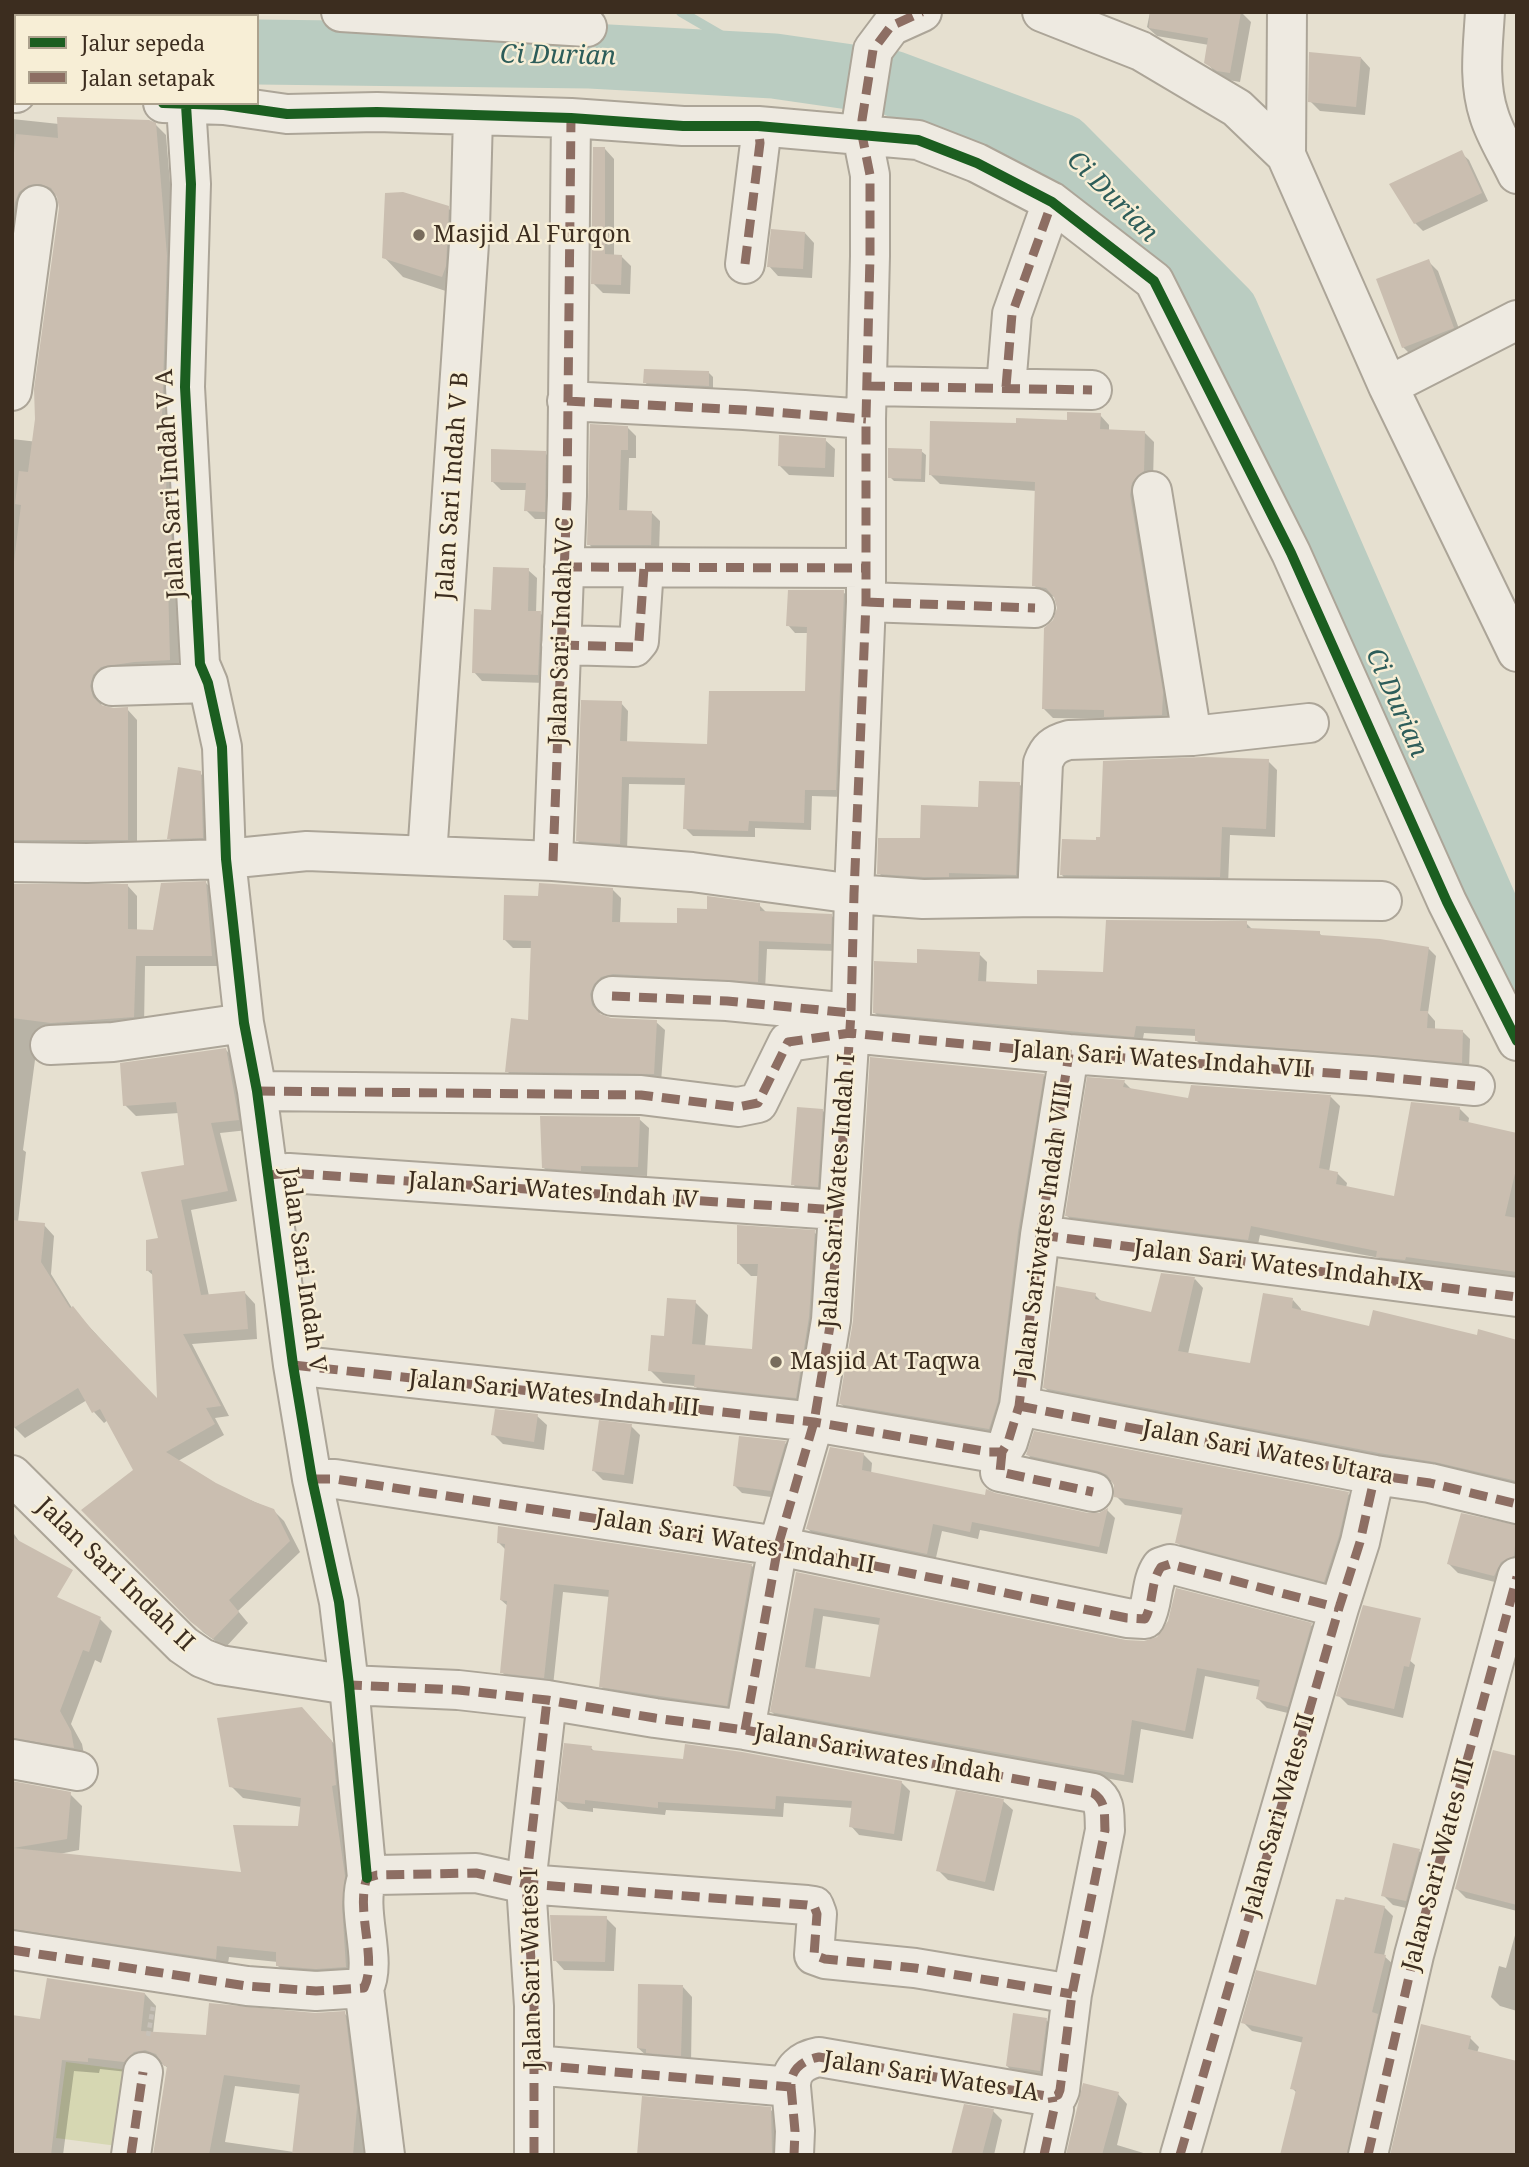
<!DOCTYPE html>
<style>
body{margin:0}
#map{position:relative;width:1529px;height:2167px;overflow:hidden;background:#e6e0d0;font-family:"Noto Serif",serif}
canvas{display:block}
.frame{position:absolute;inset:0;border:14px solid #3c2d1f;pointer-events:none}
.legend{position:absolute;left:14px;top:14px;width:245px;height:91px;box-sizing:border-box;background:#f7eed6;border:2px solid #aca18d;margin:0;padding:9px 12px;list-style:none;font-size:21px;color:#3c2d1f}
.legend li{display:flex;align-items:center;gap:14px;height:35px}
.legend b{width:35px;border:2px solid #aca18d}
</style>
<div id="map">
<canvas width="1529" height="2167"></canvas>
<div class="frame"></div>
<ul class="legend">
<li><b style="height:9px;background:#1b5e20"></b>Jalur sepeda</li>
<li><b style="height:9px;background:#8d6e63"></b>Jalan setapak</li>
</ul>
</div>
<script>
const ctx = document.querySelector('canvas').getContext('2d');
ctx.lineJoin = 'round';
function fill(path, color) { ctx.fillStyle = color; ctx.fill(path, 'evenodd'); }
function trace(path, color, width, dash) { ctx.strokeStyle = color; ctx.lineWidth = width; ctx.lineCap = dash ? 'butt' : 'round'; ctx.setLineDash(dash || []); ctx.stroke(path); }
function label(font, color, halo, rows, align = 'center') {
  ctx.font = font + ' "Noto Serif",serif'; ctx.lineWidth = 5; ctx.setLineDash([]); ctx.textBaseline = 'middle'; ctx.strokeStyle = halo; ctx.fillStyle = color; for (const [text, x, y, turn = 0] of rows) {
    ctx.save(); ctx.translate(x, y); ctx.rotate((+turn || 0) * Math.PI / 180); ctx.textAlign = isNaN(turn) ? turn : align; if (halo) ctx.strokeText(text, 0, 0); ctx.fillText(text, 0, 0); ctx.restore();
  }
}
const green = new Path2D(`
 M66,2062L135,2071L125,2147L56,2138Z`);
const shadow = new Path2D(`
 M1150,12H1241L1251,22L1240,82L1228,80L1215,72L1206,62L1209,45L1157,36L1147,27Z
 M1361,58L1370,68L1365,115L1320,111L1310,101Z
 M12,119L59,124H155L166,135L177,267L179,670L100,698L102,707L127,709L137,720V850L12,853V439L38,442L60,208L59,196L51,193L12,309Z
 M605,149L614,159V256H621L631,266L630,294L603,293L593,283Z
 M1461,153L1469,160L1488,201L1423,231L1415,223Z
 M448,208L467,228L461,296L403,277L384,257Z
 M805,233L814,243L812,278L778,276L769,266Z
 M1428,261L1438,271L1462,337L1413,357L1403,347Z
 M709,373L713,377V390L649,387L645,382Z
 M1100,415L1109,425V431L1144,432L1154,442L1153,481L1171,724L1115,726L1109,719L1053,718L1043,708L1055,621L1059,608L1056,597L1044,595L1034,585L1037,491L940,484L931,475L1017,425L1069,422Z
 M628,428L636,436V458H629L627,512H651L660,521L659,553H597L589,544Z
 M825,440L835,449L834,477L789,475L780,466Z
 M921,451L926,455L925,482L894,481L890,477Z
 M545,453L553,461L552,519H535L526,510L527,490H501L492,481Z
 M528,570L537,578L536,613H540L548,621L546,683L482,681L474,672L493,612Z
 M843,592L851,599L843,797L812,796L811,830L755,828V837L693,836L685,828L687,785L629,784L627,851L585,848L577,840L621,703L628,711L627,743L708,745L807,692L809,633H795L788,625Z
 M1268,761L1277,770L1275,837L1230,835L1228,885L1070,884L1062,875L1098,842Z
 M200,773L210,783L212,847L179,848L169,838Z
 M1019,784L1027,791L1023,882L886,880L879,873Z
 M206,883L216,894L222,966H145L144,1027L39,1030L23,1150L26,1152L18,1222L44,1225L54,1236L51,1274L72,1308L159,1402L154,1276L147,1270L186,1167L179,1113L136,1116L125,1105L226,1050L236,1060L248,1130L220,1133L237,1201L191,1210L209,1296L245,1293L255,1304L257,1339L192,1344L229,1416L215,1418L224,1435L178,1461L216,1485L273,1510L284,1521L300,1552L238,1611L248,1623L225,1648L203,1632L84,1510L136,1471L108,1420L104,1423L94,1412L87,1400L25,1438L12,1425V886L127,885L137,896V931L155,932Z
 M612,889L621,898L620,924L679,925L709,911L759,905L767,913L831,915L839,924V951L767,949L765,990L598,1004L600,1016L611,1020L656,1022L665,1030L661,1082L515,1079L507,1071L530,1022L532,948H513L504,939L540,898Z
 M1246,923L1253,930L1319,933L1323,937L1428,948L1436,956L1428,1013L1435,1021V1030L1462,1031L1470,1039L1469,1070L1205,1049L1197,1041V1036L1144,1033L1142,1044L883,1021L875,1013L918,965L979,954L987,962L986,983L1038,986L1105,974Z
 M1043,1075L1051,1084L997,1437L850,1412L841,1404Z
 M1124,1082L1132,1090L1190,1100L1331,1097L1340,1106L1329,1172L1337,1173L1347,1183L1346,1188L1395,1198L1459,1108L1469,1118L1468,1124L1517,1135V1279L1387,1265L1380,1258L1260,1235L1257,1249L1077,1225L1067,1216Z
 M822,1110L832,1120L827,1196L802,1194L793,1184Z
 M639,1119L649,1128L647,1176L589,1174L553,1177L543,1167Z
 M814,1232L827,1245L808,1410L708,1399L695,1386L663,1383L650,1370L665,1338L695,1302L708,1315L705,1347L753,1351L758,1276H751L739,1264Z
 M1195,1279L1203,1288L1188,1354L1252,1366L1293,1300L1301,1309V1312L1371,1328L1517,1341V1487L1054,1397L1045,1388L1095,1295L1102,1302L1153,1314Z
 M537,1416L547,1425L544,1450L503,1444L493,1434Z
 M631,1426L640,1435L633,1484L603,1480L593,1470Z
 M785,1443L792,1450L778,1498L742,1493L735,1486Z
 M863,1454L872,1463L871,1474L1088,1515H1100L1107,1510L1115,1518L1107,1554L980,1530L978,1539L942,1531L935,1562L816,1537L808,1529Z
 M1028,1455L1348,1494L1357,1503L1333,1589L1186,1551L1177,1542L1183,1515L1125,1505L1116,1496L1114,1482L1036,1463Z
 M1517,1527V1567L1503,1584L1458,1573L1449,1564Z
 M500,1528L752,1566L761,1575L736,1714L610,1695L601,1686L610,1597L563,1592L553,1686L511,1681L502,1672L509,1607L501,1600L506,1550L498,1542Z
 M12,1531L59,1600L100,1619L112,1631L101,1663L95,1660L71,1724L82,1744L85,1759L12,1753Z
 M797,1574L1125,1642L1144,1643L1311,1625L1320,1634L1296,1715L1267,1708L1257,1698L1260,1687L1205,1676L1193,1739L1141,1729L1133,1783L781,1721L772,1712ZM823,1616L880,1625L872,1679L815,1670Z
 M1408,1659L1415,1665L1403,1718L1348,1705L1338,1695Z
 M314,1721L343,1754L358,1976L289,1977L277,1965L278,1962L229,1957L227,1970L12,1944V1783L70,1794L82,1806L79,1850L59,1854L244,1874L300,1828L302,1807L243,1798L231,1786Z
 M591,1748L595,1752L901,1782L910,1791L902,1841L859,1835L851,1826L853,1808L784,1803L783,1817L666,1810L665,1815L593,1808V1812L568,1809L559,1801Z
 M1517,1758V1911L1466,1898L1457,1889Z
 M1003,1801L1013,1810L994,1891L948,1880L938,1870Z
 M1419,1851L1429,1860L1415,1910L1393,1905L1383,1895Z
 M1384,1907L1393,1916L1384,1956L1394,1965L1356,2155H1282L1297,2093L1292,2088L1304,2043L1252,2031L1243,2022L1317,1987Z
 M606,1918L616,1928L614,1971L564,1970L555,1960Z
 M1517,1928V2011L1500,2006L1491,1997L1499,1966L1506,1968Z
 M683,1987L692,1997L691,2064L648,2057L638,2048Z
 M145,1994L156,2006L153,2033L208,2036L315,2015L344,2013L356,2025L372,2155H156L168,2068L160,2062L148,2063L137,2073L100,2069L99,2073L74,2071L63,2155H12L42,2020ZM235,2086L301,2094L294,2152L225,2142Z
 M1046,2020L1056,2029L1049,2080L1017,2076L1007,2066Z
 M1470,2038L1479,2047L1477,2053L1392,2155Z
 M1118,2094L1127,2104L1117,2145L1150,2155H1068Z
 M770,2109L779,2118L780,2155H640Z
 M993,2111L1002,2120L994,2155H952Z`);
const stream = new Path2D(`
 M681,12L774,66`);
const river = new Path2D(`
 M12,48H16
 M257,52L590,56L774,66L892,83L1061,146L1226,312L1517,979`);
const building = new Path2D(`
 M1150,12H1241L1230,73L1217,71L1204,63L1208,38L1149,28Z
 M1309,52L1361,57L1356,107L1308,102Z
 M57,117L149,120L156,123L167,256L161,449L167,450L166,499H169L174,583H168L170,660L134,662L101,667L93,675L90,686L93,697L101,705L113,708L128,707V840H12V578L21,505L15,504L19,471L28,472L35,419L34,389L59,208L57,197L51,188L41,184L29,185L19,192L15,202L12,225V172L16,134L58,138Z
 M593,147H605V254L622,255L621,285L591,284Z
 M1462,150L1482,193L1414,224L1389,184Z
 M403,192L449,206L446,266L442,277L382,258L385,193Z
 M771,229L805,232L803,269L767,267Z
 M1429,259L1454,328L1402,348L1376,279Z
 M644,369L709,371V386L643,383Z
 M1067,412L1101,413L1100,429L1145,431L1144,471L1138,475L1132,483L1130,495L1163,692L1162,715L1104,717V710L1042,709L1044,628L1053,620L1057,608L1054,597L1046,588L1032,586L1035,482L929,475L930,421L1016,423V418L1067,420Z
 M590,424L628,426V450H621L619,510L652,511L651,545H587Z
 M779,435L826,438L825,468L778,466Z
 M888,448L922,449L921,479L888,478Z
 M491,449L546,451L545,512L524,511L526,483L491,482Z
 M493,567L529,568L528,611H541L538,675L472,673L474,609L491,610Z
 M788,590H844L836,790H805L804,823L749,821L748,831L683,829L685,778L622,777L620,844L576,841L581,700L622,701L620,741L707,744L709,691H805L807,627L786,626Z
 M1205,757L1269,759L1266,829L1222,827L1220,877L1060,875L1062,839L1096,840V837H1100L1103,761Z
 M178,767L201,771L203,838L167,839Z
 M979,781L1020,782L1016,875L949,873V877H924L877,874L878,838H920L921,805L978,807Z
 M206,881L212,956H136L134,1017L51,1023L12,1018V884H128V929L153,930L161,883Z
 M539,883L613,888L612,922L677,923V908L707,909V896L760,903V911L832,914L831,944L759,941L758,982L613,974L601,977L594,984L590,994L592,1005L600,1014L611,1018L657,1020L654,1074L505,1072L511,1018L528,1020L531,941L503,940L504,895L538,896Z
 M1106,920L1247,921V928L1320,931V935L1380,939L1429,947L1420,1011H1428L1427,1028L1463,1030L1462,1063L1195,1041V1029L1136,1026L1134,1037L873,1013L874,961L917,963V949L980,952L978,981L1037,984V970L1103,972Z
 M226,1048L239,1120L211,1123L228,1191L181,1200L201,1295L245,1291L248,1329L183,1334L221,1406L206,1408L215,1424L166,1452L216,1483L255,1502L274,1509L290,1541L229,1600L239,1612L213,1639L191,1622L81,1510L133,1470L100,1409L92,1413L78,1388L12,1429V1220L45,1223L41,1262L70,1308L73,1306L92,1330L157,1398L152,1270L146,1271V1240L158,1238L141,1172L184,1165L176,1102L123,1106L120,1063Z
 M870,1057L1044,1074L1018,1232L998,1401L989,1429L839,1404L853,1321Z
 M1087,1077L1125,1080L1123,1087L1188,1098L1191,1085L1331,1095L1319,1168L1338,1172L1336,1184L1394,1196L1411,1102L1460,1107L1459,1120L1517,1133V1165L1505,1216L1517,1218V1272L1406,1257L1405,1260L1376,1257L1377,1251L1251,1226L1248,1240L1065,1216Z
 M797,1107L823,1109L818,1187L791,1185Z
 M540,1116L640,1117L638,1167L581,1166V1171L542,1168Z
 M737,1225L815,1230L809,1317L796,1398L694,1387L695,1375L648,1371L651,1335L664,1336L667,1298L696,1300L692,1344L752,1349L758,1264H737Z
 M1161,1273L1195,1277L1178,1351L1250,1363L1263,1293L1293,1298L1292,1308L1369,1326L1373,1310L1477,1335L1478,1329L1517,1340V1481L1435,1462L1379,1453L1043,1388L1056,1286L1096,1293L1095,1299L1151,1312Z
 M495,1409L538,1414L534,1442L491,1435Z
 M599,1420L632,1424L624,1475L592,1471Z
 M1034,1431L1349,1492L1339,1536L1324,1582L1175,1543L1183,1508L1114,1497V1485L1107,1475L1098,1471L1026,1455Z
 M739,1436L786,1441L771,1491L733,1486Z
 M830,1447L864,1453L862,1470L985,1495L986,1489L995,1493L1088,1513H1099L1108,1508L1099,1547L972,1522L970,1532L933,1524L927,1554L806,1529Z
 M1461,1513L1517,1525L1514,1556L1501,1562L1494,1576L1447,1564Z
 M498,1526L752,1564L727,1706L599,1687L609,1590L554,1584L544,1678L500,1673L507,1601L500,1600L505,1544L497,1543Z
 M12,1537L73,1570L57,1597L101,1617L89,1652L83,1650L60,1711L71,1731L74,1748L12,1738Z
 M796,1572L1126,1640L1144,1641L1157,1637L1168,1621L1176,1588L1312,1623L1288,1707L1256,1699L1260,1680L1197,1668L1185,1731L1132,1720L1124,1775L770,1712ZM814,1608L880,1618L870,1677L805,1667Z
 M1363,1605L1421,1618L1409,1667L1404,1666L1394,1709L1336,1696Z
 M302,1707L332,1741L336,1785L332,1786L345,1876L342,1906L346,1967L316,1969L276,1966V1952L217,1946L216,1959L12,1929V1781L71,1792L67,1839L13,1848L241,1872L233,1825L298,1826L301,1798L229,1787L217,1718Z
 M564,1743L592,1746L591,1750L683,1759L685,1744L742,1752L902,1781L894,1834L849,1827L852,1801L776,1796L775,1809L658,1802V1808L585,1800V1804L557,1801Z
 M1493,1750L1517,1756V1905L1455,1889Z
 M956,1790L1004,1799L985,1882L936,1871Z
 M1393,1843L1420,1849L1406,1901L1381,1896Z
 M1345,1897L1385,1906L1374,1953L1386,1955L1372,2012L1378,2014L1347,2155H1280L1296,2090L1290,2089L1303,2037L1241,2023L1256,1970L1316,1985L1336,1899L1344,1900Z
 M550,1915L607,1916L605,1962L553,1961Z
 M47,1978L145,1993L141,2031L206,2035L209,2003L315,2013L345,2011L357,2107L353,2155H292L300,2085L224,2075L209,2155H153L167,2066H164L156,2054L145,2050L134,2052L124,2062L88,2058V2062L62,2060L51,2155H12V2015L40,2019Z
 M638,1984L683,1985L681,2056L646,2053V2049L637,2048Z
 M1013,2013L1047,2018L1040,2071L1006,2066Z
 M1421,2024L1471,2036L1468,2049L1517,2061V2155H1390Z
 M1083,2083L1119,2092L1102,2155H1066Z
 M642,2096L771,2107L772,2155H637Z
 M964,2104L994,2109L982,2155H951Z`);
const path = new Path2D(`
 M148,2036L153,2007`);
const minor = new Path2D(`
 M341,12L587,27
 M1042,12L1141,51L1237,108L1286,155L1388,386L1517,652
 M1485,12C1483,46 1478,82 1489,115C1495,135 1508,155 1517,174
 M227,16L230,12
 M12,93H16
 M163,103L224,105L287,114L377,112L571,118L683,126H758L918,140L977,163L1052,202L1154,281L1291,553L1447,902L1517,1041
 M186,105L191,184L185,387L200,664L208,683L222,747L226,859L244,1023L257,1091L293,1365L312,1479L339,1602L349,1685L367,1878
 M1286,155L1287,12
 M745,264L760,143L758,126
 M867,386L1092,390
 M1388,386L1517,320
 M1006,387L1012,314L1052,202
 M12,391L37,205
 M567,401L744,410L866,419
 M1152,491L1192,736
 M564,567L866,568
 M866,602L1035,608
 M561,645L634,647L639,641L644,568
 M112,686L208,683
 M427,856L470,229L473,116
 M553,861L567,496L571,118
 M12,862L87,863L226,859L307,851L553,861L692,872L854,894L923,899L1037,897L1382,901
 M1037,897L1043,763C1048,749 1054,744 1069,740L1192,736L1309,723
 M612,996L727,1001L851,1013
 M50,1045L113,1042L244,1023
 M257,1091L641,1095L738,1107L758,1103L788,1042L850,1033L1069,1054L1371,1076L1475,1086
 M269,1175L289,1173L837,1210
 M1040,1235L1517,1297
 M293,1365L814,1422L989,1452H1002L1008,1442L1019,1406L1040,1235L1069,1054
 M1019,1406L1375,1475L1430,1483L1517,1504
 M1002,1452L1000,1472L1093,1492
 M12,1475L183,1645L202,1658L220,1665L349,1685L458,1690L547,1700L655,1718L745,1730L1093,1793C1107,1802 1104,1815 1105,1830L1072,1994L1060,2090L1058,2095L1052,2097
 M312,1479H335L778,1546L1127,1618L1145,1619C1154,1602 1150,1583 1161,1567L1170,1564L1339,1608
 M745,1730L778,1546L814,1422L831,1320L851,1013L854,894L866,602V419L870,256V175L862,135V120L873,50L891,26L922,12
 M12,1759L78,1771
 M12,1950L247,1986L316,1991L364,1988C378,1960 355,1910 367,1878L377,1875L476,1873L526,1884L807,1905L814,1906L817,1914L814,1955L825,1959L915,1968L1072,1994
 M364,1988L385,2155
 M534,2065L791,2087C790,2069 803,2060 819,2057L1052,2097
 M791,2087L795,2131L794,2155
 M131,2155L143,2072
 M534,2155V2006L526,1884L547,1700
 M1044,2155L1054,2109L1052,2097
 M1180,2155L1339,1608L1360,1542L1375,1475
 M1368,2155L1414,1955L1517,1577`);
const quiet = new Path2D(`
 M227,16L230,12
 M12,93H16
 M745,264L760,143L758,126
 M867,386L1092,390
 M1006,387L1012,314L1052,202
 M567,401L744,410L866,419
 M564,567L866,568
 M866,602L1035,608
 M561,645L634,647L639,641L644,568
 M553,861L567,496L571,118
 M612,996L727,1001L851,1013
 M257,1091L641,1095L738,1107L758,1103L788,1042L850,1033L1069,1054L1371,1076L1475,1086
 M269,1175L289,1173L837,1210
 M1040,1235L1517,1297
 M293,1365L814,1422L989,1452H1002L1008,1442L1019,1406L1040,1235L1069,1054
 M1019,1406L1375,1475L1430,1483L1517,1504
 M1002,1452L1000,1472L1093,1492
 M312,1479H335L778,1546L1127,1618L1145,1619C1154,1602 1150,1583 1161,1567L1170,1564L1339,1608
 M350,1690L349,1685L458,1690L547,1700L655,1718L745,1730L1093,1793C1107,1802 1104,1815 1105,1830L1072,1994L1060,2090L1058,2095L1052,2097
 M745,1730L778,1546L814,1422L831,1320L851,1013L854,894L866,602V419L870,256V175L862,135V120L873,50L891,26L922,12
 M12,1950L247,1986L316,1991L364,1988C378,1960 355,1910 367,1878L377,1875L476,1873L526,1884L807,1905L814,1906L817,1914L814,1955L825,1959L915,1968L1072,1994
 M534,2065L791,2087C790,2069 803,2060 819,2057L1052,2097
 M791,2087L795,2131L794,2155
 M131,2155L143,2072
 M534,2155V2006L526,1884L547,1700
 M1044,2155L1054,2109L1052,2097
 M1180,2155L1339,1608L1360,1542L1375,1475
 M1368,2155L1414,1955L1517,1577`);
const cycleway = new Path2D(`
 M163,103L224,105L287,114L377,112L571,118L683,126H758L918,140L977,163L1052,202L1154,281L1291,553L1447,902L1517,1041
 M186,105L191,184L185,387L200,664L208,683L222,747L226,859L244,1023L257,1091L293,1365L312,1479L339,1602L349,1685L367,1878`);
const markers = [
 [419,235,7,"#786c5d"],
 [776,1362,7,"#786c5d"]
];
const poiNames = [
 ["Masjid Al Furqon",433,235],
 ["Masjid At Taqwa",790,1362]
];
const streetNames = [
 ["Jalan Sari Indah V A",171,484,-93],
 ["Jalan Sari Indah V B",453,486,-86],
 ["Jalan Sari Indah V C",562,631,-88],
 ["Jalan Sari Wates Indah VII",1162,1060,4],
 ["Jalan Sari Wates Indah IV",553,1191,4],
 ["Jalan Sari Wates Indah I",838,1191,-86],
 ["Jalan Sariwates Indah VIII",1044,1230,-82],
 ["Jalan Sari Wates Indah IX",1278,1266,7],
 ["Jalan Sari Indah V",303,1270,82],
 ["Jalan Sari Wates Indah III",554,1394,6],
 ["Jalan Sari Wates Utara",1268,1453,11],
 ["Jalan Sari Wates Indah II",735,1542,10],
 ["Jalan Sari Indah II",115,1575,44],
 ["Jalan Sariwates Indah",878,1754,10],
 ["Jalan Sari Wates II",1279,1815,-74],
 ["Jalan Sari Wates III",1439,1865,-75],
 ["Jalan Sari Wates I",532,1969,-91],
 ["Jalan Sari Wates IA",931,2077,9]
];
const waterNames = [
 ["Ci Durian",558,56,1],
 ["Ci Durian",1112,197,45],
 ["Ci Durian",1396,703,66]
];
fill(green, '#d6d7b2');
fill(shadow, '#0003');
trace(stream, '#baccc1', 10);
trace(river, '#baccc1', 65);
fill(building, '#cabeb0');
trace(minor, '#aca598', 42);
trace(path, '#c7c1b8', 4.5, [5, 3.5]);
trace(minor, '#eeeae1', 38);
trace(quiet, '#8d6e63', 9, [18, 9]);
trace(cycleway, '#1b5e20', 10);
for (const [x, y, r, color] of markers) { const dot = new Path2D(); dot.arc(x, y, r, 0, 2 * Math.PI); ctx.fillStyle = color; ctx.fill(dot); trace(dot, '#f7eed6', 2.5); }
label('24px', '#3c2d1f', '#f7eed6', poiNames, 'left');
label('24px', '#3c2d1f', '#f7eed6', streetNames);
label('italic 26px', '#2d5d5a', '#f7eed6', waterNames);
</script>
